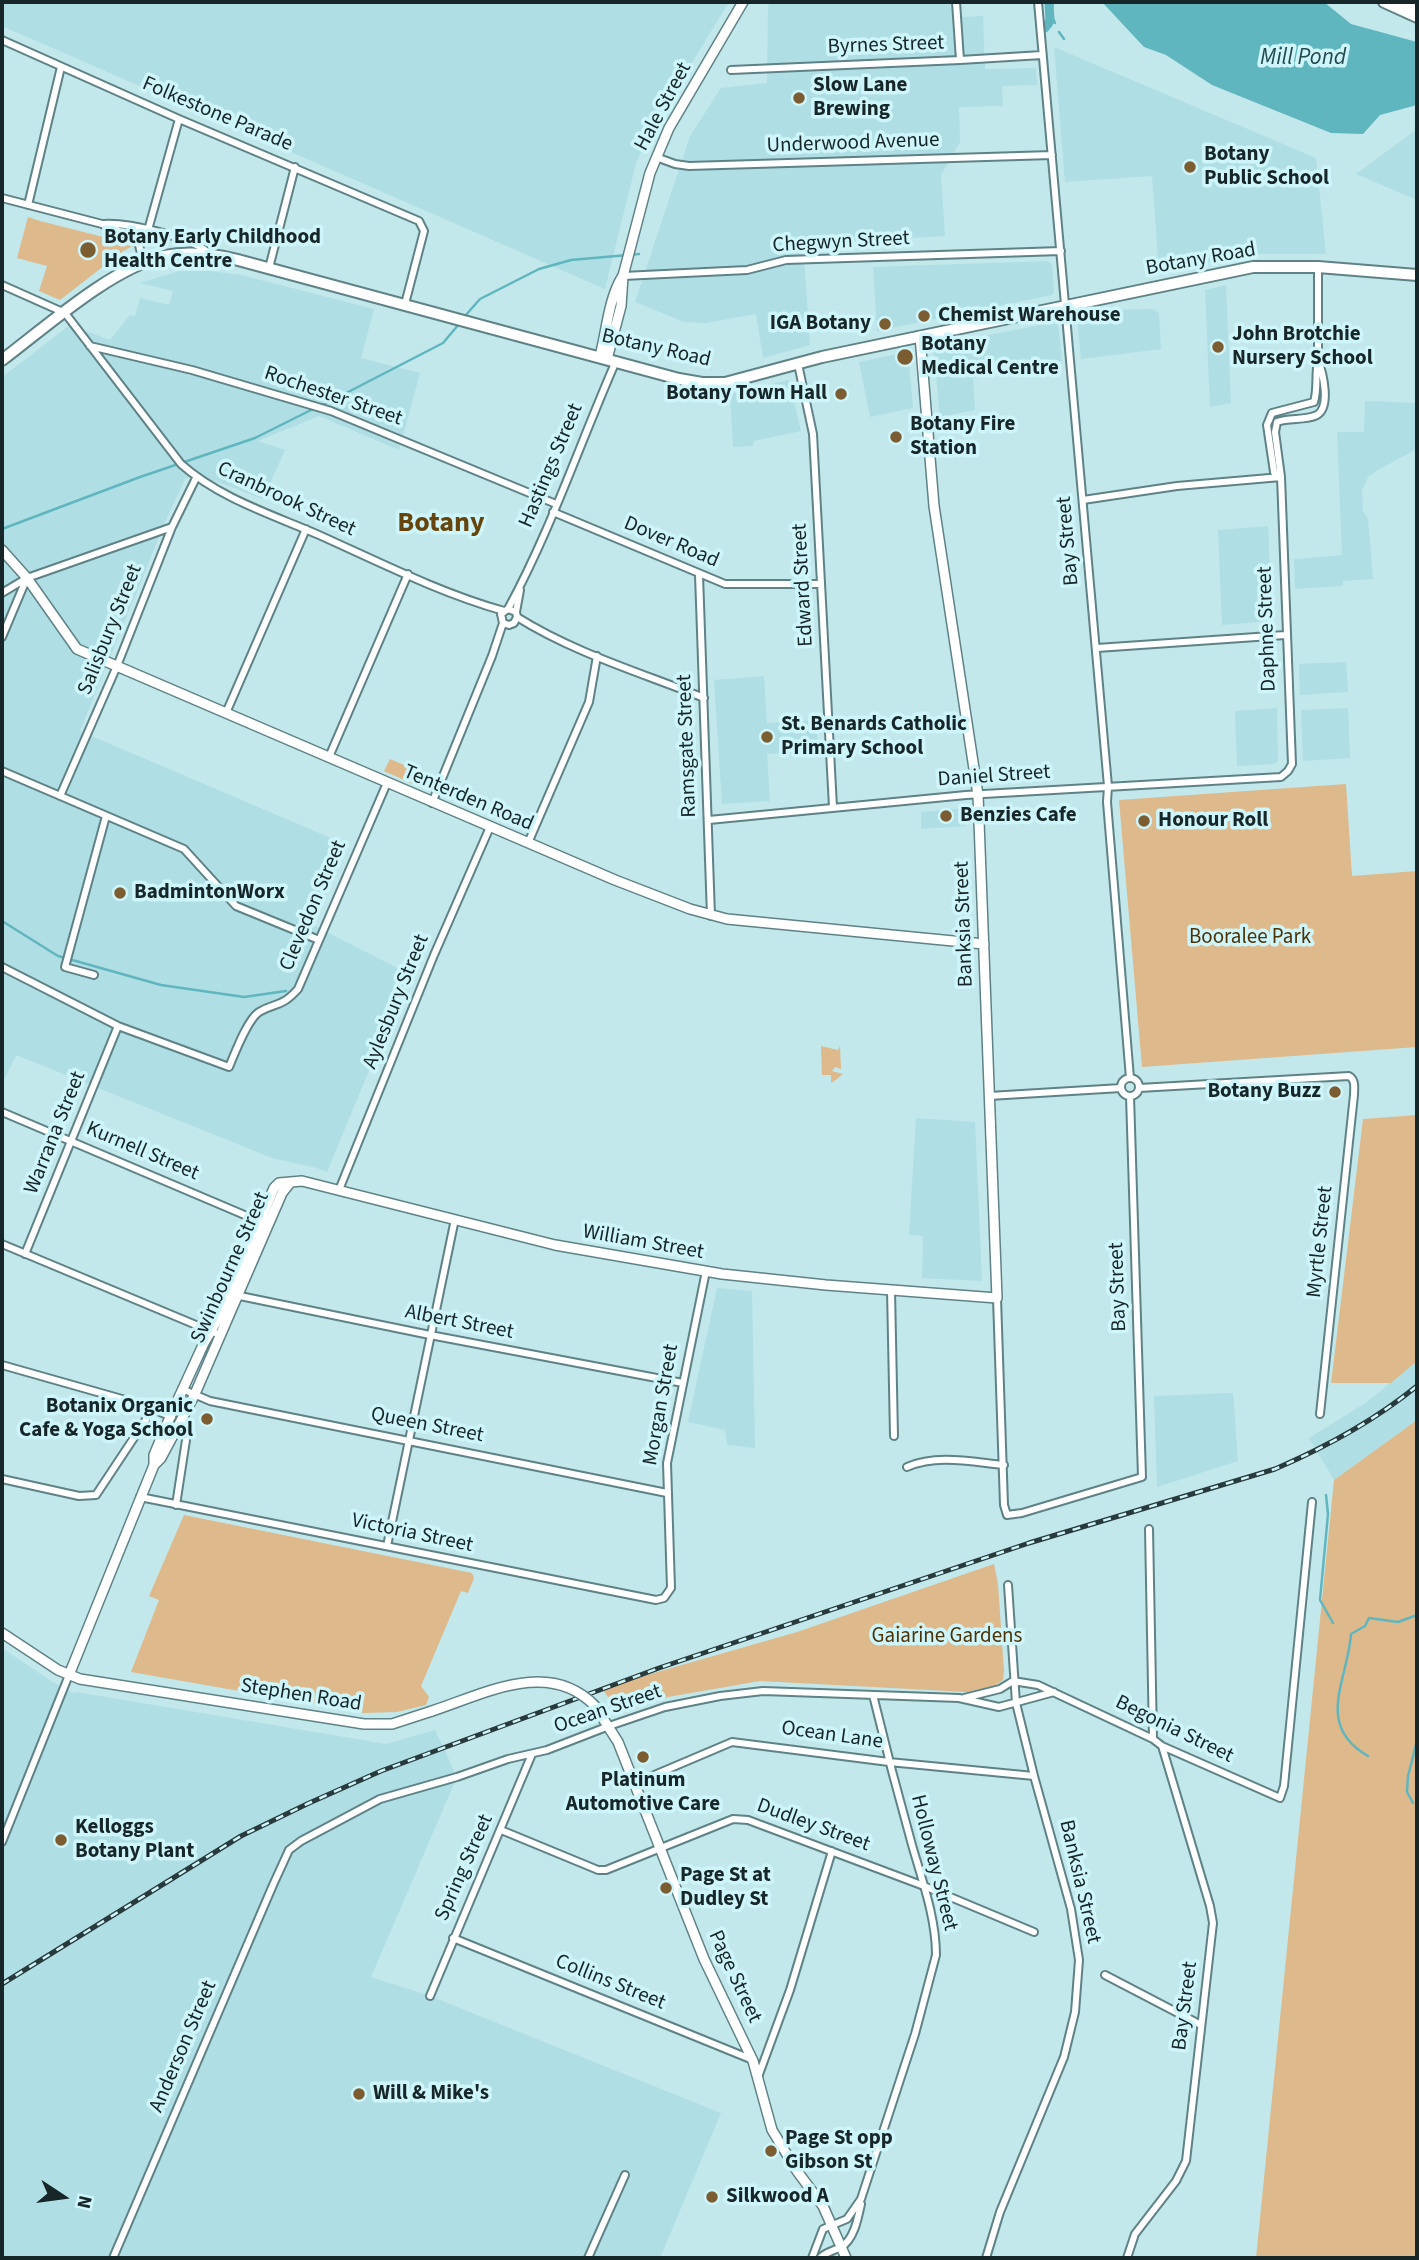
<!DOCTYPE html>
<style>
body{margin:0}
#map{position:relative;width:1419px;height:2260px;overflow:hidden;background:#c2e8ec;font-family:"Source Sans 3",sans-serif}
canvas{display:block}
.frame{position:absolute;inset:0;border:4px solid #172628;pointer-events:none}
.north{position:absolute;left:28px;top:2162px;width:70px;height:70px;-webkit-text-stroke:5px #cef5fa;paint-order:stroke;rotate:103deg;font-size:19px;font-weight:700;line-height:28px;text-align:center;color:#172628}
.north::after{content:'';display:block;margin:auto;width:24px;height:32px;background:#172628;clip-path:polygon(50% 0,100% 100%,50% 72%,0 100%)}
</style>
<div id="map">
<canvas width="1419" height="2260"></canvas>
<div class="frame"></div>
<div class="north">N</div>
</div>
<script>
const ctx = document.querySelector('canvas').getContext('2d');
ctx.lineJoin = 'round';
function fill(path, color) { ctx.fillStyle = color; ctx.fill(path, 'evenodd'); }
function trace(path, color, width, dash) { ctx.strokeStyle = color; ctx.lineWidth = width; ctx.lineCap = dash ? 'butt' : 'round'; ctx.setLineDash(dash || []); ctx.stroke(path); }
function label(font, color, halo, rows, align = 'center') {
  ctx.font = font + ' "Source Sans 3",sans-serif'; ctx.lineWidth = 7; ctx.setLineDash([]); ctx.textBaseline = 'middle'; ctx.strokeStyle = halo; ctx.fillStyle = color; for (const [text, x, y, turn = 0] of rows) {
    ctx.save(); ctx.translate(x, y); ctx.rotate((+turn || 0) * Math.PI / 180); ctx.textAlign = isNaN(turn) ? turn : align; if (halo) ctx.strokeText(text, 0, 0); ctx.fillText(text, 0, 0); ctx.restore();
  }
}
const built = new Path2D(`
 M2,2H729L656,122L636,163L605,289L2,26Z
 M771,2H961L962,17L983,16L985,69L1036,68L1037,85L1002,86L1003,106L959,107L960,142L941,175L945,236L801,244L805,270L810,345L763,358L756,314L705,323L684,322L635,302L690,136L721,88L767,83L768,6Z
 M1054,47L1316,158L1326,254H1254L1159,272L1152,176L1065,182Z
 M1417,129V200L1356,174Z
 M1048,261L1052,265L1054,292L1052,295L877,331L873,267Z
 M179,271H210L241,275L374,309L361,358L420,373L399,450L319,416L258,441L285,450L263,499L197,474L185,479L166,520L80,731L347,845L313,925L409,974L327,1172L317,1168L272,1158L16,1055L2,1085V377L70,325L110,340L130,315L135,316L140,298L169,305L173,291L140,283Z
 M1226,285L1231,403L1210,407L1205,290Z
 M1153,309L1159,313L1161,349L1081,359L1077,318L1079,316L1109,310Z
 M1055,322L1058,324L1062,361L973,378L975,410L940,417L933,346Z
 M908,352L913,408L870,417L859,362Z
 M789,380L801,431L754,441L753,446L733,447L730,394Z
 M1365,401L1417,403V449L1376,471L1368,477L1362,491L1363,511L1368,519L1373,579L1343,581V586L1295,589L1294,559L1342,555L1337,432H1364Z
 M1268,526L1272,618L1270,621L1222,625L1218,530Z
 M1346,662L1348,692L1300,695L1299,664Z
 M764,676L767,723L816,720L818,751L767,754L770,801L722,804L714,680Z
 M1277,708L1278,760L1275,764L1237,766L1235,711Z
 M1348,708L1350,758L1303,761L1301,710Z
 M965,808L966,826L921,829V812Z
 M916,1118L975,1122L982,1281L922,1278L923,1236L909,1235Z
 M717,1288L752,1291L755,1448L727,1445L725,1430L688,1422Z
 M1417,1361V1420L1334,1480L1309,1438L1367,1402Z
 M1233,1393L1238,1461L1157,1487L1154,1396Z
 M2,1648L51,1681L75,1694L76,1692L386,1744L435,1730L457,1777L371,1977L430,1996L721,2113L660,2258H2Z`);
const green = new Path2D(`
 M28,217L40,221L135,245L123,251L60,300L39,291L47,266L17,258Z
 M390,759L432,777L429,783L420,787L384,771Z
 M1346,784L1352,876L1417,871V1047L1142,1067L1119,800Z
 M821,1046L838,1050L840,1046L841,1069L835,1067L832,1071L843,1074L833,1082H831V1075H822Z
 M1417,1115V1361L1391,1383H1331L1363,1119Z
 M1417,1420V2258H1256L1334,1480Z
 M184,1515L472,1573L474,1578L468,1593L461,1591L421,1686L429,1697L426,1705L397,1712L364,1713L131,1672L159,1600L149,1596Z
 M994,1564L998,1584L1004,1671L1003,1680L995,1686L967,1692L760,1681L668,1697L619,1712L603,1690L647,1675L797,1632Z`);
const water = new Path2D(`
 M1102,2H1324L1351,24L1417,42V105L1380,115L1363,134L1331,133L1212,85L1166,55L1144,47Z`);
const stream = new Path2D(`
 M1054,2L1049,10L1055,23
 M1050,18L1051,26
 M1059,32L1064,39
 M465,316L480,299L539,269L571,260L639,254
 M321,406L443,343L459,324
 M2,529L140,477L255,438L315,408
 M2,921L58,956L161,985L244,997L286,991
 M1326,1495L1328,1514L1320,1600L1333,1623
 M1368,1756C1314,1725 1348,1680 1351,1634L1365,1626L1369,1618L1398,1622L1417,1615
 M1413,1803L1407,1792L1408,1776L1417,1741`);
const canal = new Path2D(`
 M1045,28L1050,21L1049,2`);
const street = new Path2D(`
 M956,2L960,60
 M1038,2L1108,786L1107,802L1130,1078
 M2,40L179,119L419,221L424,231L405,304
 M731,70L960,60L1042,55
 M656,157L675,164L689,166L1052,155
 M2,198L102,224L129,235L139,245L143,262
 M28,205L61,67
 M103,224C127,222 192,237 210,254
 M148,230L179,119
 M269,268L295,167
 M623,276L747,270L786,260L1061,251
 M2,285L65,313L181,464C219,498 273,515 319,535C379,562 440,593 504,611
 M90,346L192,370L331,411L556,504
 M798,364L813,434L833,807
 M1281,477L1274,472L1267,425L1272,413L1314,402C1318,389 1315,375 1318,361V267
 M1083,500L1177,486L1281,477
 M553,512L725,584H821
 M699,575L711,916
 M2,593L27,578L172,527
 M508,609C551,530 580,443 616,361
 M516,612L520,590
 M517,617C574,653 642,673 704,698
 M2,637L26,580
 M1097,648L1285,635
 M226,713L306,529
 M329,757L408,574
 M2,771L184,849L236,906L319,940
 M60,796L117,666L172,527L196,478
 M432,803L492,656L503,623L501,614L508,609L516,612L517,617L514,623L509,625L503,623
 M709,820L966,795L1281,777L1288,771L1292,764L1281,477L1275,432L1277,422C1289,417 1305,421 1317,415C1331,407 1323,373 1318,361
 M528,843L589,702L597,656
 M2,967L118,1026L229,1067C235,1053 247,1020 259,1012C276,1002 281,1008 298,989L387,783
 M94,975L65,967L106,816
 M1121 1087a9 9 0 1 1 18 0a9 9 0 1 1-18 0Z
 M1139,1088L1349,1076C1356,1080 1354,1088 1354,1095L1320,1414
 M989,1096L1121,1088
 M2,1112L261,1222
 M339,1190L434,955L490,827
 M2,1244L220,1335
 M25,1254L118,1026
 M891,1290L894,1436
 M235,1295L430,1335L683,1383
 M997,1298L1004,1505L1007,1515L1022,1513L1142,1477L1130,1096
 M2,1365L143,1405L172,1417
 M182,1389L210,1401L667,1493
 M907,1467C937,1454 972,1462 1004,1465
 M2,1479L79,1496L96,1495L153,1409
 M140,1497L656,1600L664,1598L671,1588L667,1463L706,1271
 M176,1505L186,1440
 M1149,1529L1153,1739
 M387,1546L455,1219
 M964,1698L1000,1689L1013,1681L1038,1685L1153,1739L1162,1746L1280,1798L1284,1786L1312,1502
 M633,1784L732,1742L889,1762L1034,1776
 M501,1830L598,1870H606L733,1819L748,1820L924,1886L1034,1932
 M2,1842L69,1675
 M453,1938L753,2060
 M1105,1975L1201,2025
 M430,1996L532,1754
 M758,2077L790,1990L832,1851
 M113,2258L273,1885L289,1850L301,1841L380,1799L457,1777L508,1759L547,1750L609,1726L665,1707L720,1696L763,1691L959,1698L999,1707L1054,1692
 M588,2258L625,2175
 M812,2258L823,2229L847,2219L861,2199L915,2034L936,1955C936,1918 922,1880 912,1845C898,1795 885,1745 873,1695
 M820,2258C826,2252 833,2251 841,2247C854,2240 858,2218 861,2204
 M986,2258L1000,2212L1064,2057L1075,2012L1079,1960L1071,1909L1034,1776L1016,1703L1008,1585
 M1127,2258L1135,2234L1176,2181L1186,2161L1213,1923L1210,1906L1162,1746`);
const secondary = new Path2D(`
 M600,356C607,330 608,301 622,277
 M607,359L621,306L623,276L650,173L669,128L743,2
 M2,550L27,578L77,649L615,880L690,909L727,919L984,944
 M154,1465L161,1458L194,1396L282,1193L290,1183
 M2,1633L58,1670L80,1679L364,1724H392L432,1711
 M69,1675L154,1465V1455L170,1417L204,1343L221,1314L274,1188L279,1183L302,1181L555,1245L722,1274L826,1285L997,1298L978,795L934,506L920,336
 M595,1706L618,1742L704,1959L753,2061L772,2130L797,2171L823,2206L846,2258`);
const primary = new Path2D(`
 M1384,2L1417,17
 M2,360C46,327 111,268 164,256C189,251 214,254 238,260L679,379L702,383H725L822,357L1253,267H1318L1417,275`);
const highway = new Path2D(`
 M1401,2L1417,9`);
const rail = new Path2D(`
 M2,1984L241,1836L307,1804L381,1771L659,1668L1029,1543L1275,1469C1326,1447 1374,1421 1417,1386`);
const secondaryBridge = new Path2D(`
 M432,1711C484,1694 549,1658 595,1706`);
const markers = [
 [799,98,7,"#7c5d32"],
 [1190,167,7,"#7c5d32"],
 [88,250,9,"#7c5d32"],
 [924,316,7,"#7c5d32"],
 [885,324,7,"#7c5d32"],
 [1218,347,7,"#7c5d32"],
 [905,357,9,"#7c5d32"],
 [841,394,7,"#7c5d32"],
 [896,437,7,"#7c5d32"],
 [767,737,7,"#7c5d32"],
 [946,816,7,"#7c5d32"],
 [1144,821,7,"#7c5d32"],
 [120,893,7,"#7c5d32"],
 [1335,1092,7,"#7c5d32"],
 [207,1419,7,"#7c5d32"],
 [643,1757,7,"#7c5d32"],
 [61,1840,7,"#7c5d32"],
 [666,1888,7,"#7c5d32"],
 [359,2094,7,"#7c5d32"],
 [771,2151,7,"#7c5d32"],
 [712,2197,7,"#7c5d32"]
];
const streetNames = [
 ["Byrnes Street",886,46,-2],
 ["Hale Street",664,107,-62],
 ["Folkestone Parade",217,115,23],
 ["Underwood Avenue",853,144,-2],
 ["Chegwyn Street",841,243,-3],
 ["Botany Road",1201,260,-10],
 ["Botany Road",656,349,13],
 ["Rochester Street",333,397,19],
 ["Hastings Street",552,466,-67],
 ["Cranbrook Street",286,500,25],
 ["Bay Street",1069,541,-95],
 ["Dover Road",671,543,23],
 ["Edward Street",804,585,-93],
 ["Daphne Street",1268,629,-92],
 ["Salisbury Street",111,630,-68],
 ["Ramsgate Street",688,746,-92],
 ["Daniel Street",994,777,-4],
 ["Tenterden Road",468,799,23],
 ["Clevedon Street",314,906,-67],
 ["Banksia Street",965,924,-92],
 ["Aylesbury Street",397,1002,-68],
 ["Warrana Street",56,1133,-68],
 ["Kurnell Street",142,1152,23],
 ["Myrtle Street",1321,1242,-84],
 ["William Street",643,1243,10],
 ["Swinbourne Street",231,1268,-66],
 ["Bay Street",1119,1287,-92],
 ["Albert Street",459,1323,11],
 ["Morgan Street",662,1405,-80],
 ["Queen Street",427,1426,11],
 ["Victoria Street",412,1534,12],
 ["Stephen Road",301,1696,9],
 ["Ocean Street",608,1710,-19],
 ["Begonia Street",1174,1730,26],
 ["Ocean Lane",832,1736,8],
 ["Dudley Street",813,1826,20],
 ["Holloway Street",933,1863,76],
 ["Spring Street",465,1868,-66],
 ["Banksia Street",1079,1882,77],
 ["Page Street",734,1977,65],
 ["Collins Street",610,1983,22],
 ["Bay Street",1186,2006,-83],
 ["Anderson Street",184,2047,-67]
];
const poiNames = [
 ["Slow Lane",813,86],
 ["Brewing",813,110],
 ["Botany",1204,155],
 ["Public School",1204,179],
 ["Botany Early Childhood",104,238],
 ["Health Centre",104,262],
 ["Chemist Warehouse",938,316],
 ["IGA Botany",871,324,"right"],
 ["John Brotchie",1232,335],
 ["Nursery School",1232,359],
 ["Botany",921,345],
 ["Medical Centre",921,369],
 ["Botany Town Hall",827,394,"right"],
 ["Botany Fire",910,425],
 ["Station",910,449],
 ["St. Benards Catholic",781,725],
 ["Primary School",781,749],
 ["Benzies Cafe",960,816],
 ["Honour Roll",1158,821],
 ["BadmintonWorx",134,893],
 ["Botany Buzz",1321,1092,"right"],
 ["Botanix Organic",193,1407,"right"],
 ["Cafe & Yoga School",193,1431,"right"],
 ["Platinum",643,1781,"center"],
 ["Automotive Care",643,1805,"center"],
 ["Kelloggs",75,1828],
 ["Botany Plant",75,1852],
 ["Page St at",680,1876],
 ["Dudley St",680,1900],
 ["Will & Mike's",373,2094],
 ["Page St opp",785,2139],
 ["Gibson St",785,2163],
 ["Silkwood A",726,2197]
];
const parkNames = [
 ["Booralee Park",1250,938],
 ["Gaiarine Gardens",947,1637]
];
const waterNames = [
 ["Mill Pond",1303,59]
];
const districtNames = [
 ["Botany",441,525]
];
fill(built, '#afdee4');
fill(green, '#ddb98b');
fill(water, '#60b6bf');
trace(stream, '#60b6bf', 2.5);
trace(canal, '#60b6bf', 9);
trace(street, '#5f8286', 10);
trace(secondary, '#5f8286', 12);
trace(primary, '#5f8286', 14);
trace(highway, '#5f8286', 16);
trace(street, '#fff', 6);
trace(secondary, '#fff', 9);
trace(primary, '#fff', 10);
trace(highway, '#fff', 12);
trace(rail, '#293a3c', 5);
trace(rail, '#cef5fa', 2.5, [8]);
trace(secondaryBridge, '#5f8286', 12, []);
trace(secondaryBridge, '#fff', 9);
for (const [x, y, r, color] of markers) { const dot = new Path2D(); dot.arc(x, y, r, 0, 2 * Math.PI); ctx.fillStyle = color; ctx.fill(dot); trace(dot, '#cef5fa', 2.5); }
label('21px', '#172628', '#cef5fa', streetNames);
label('bold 21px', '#172628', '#cef5fa', poiNames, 'left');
label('21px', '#4d3205', '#cef5fa', parkNames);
label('italic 23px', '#234b4f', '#cef5fa', waterNames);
label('bold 28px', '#65440e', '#cef5fa', districtNames);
</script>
